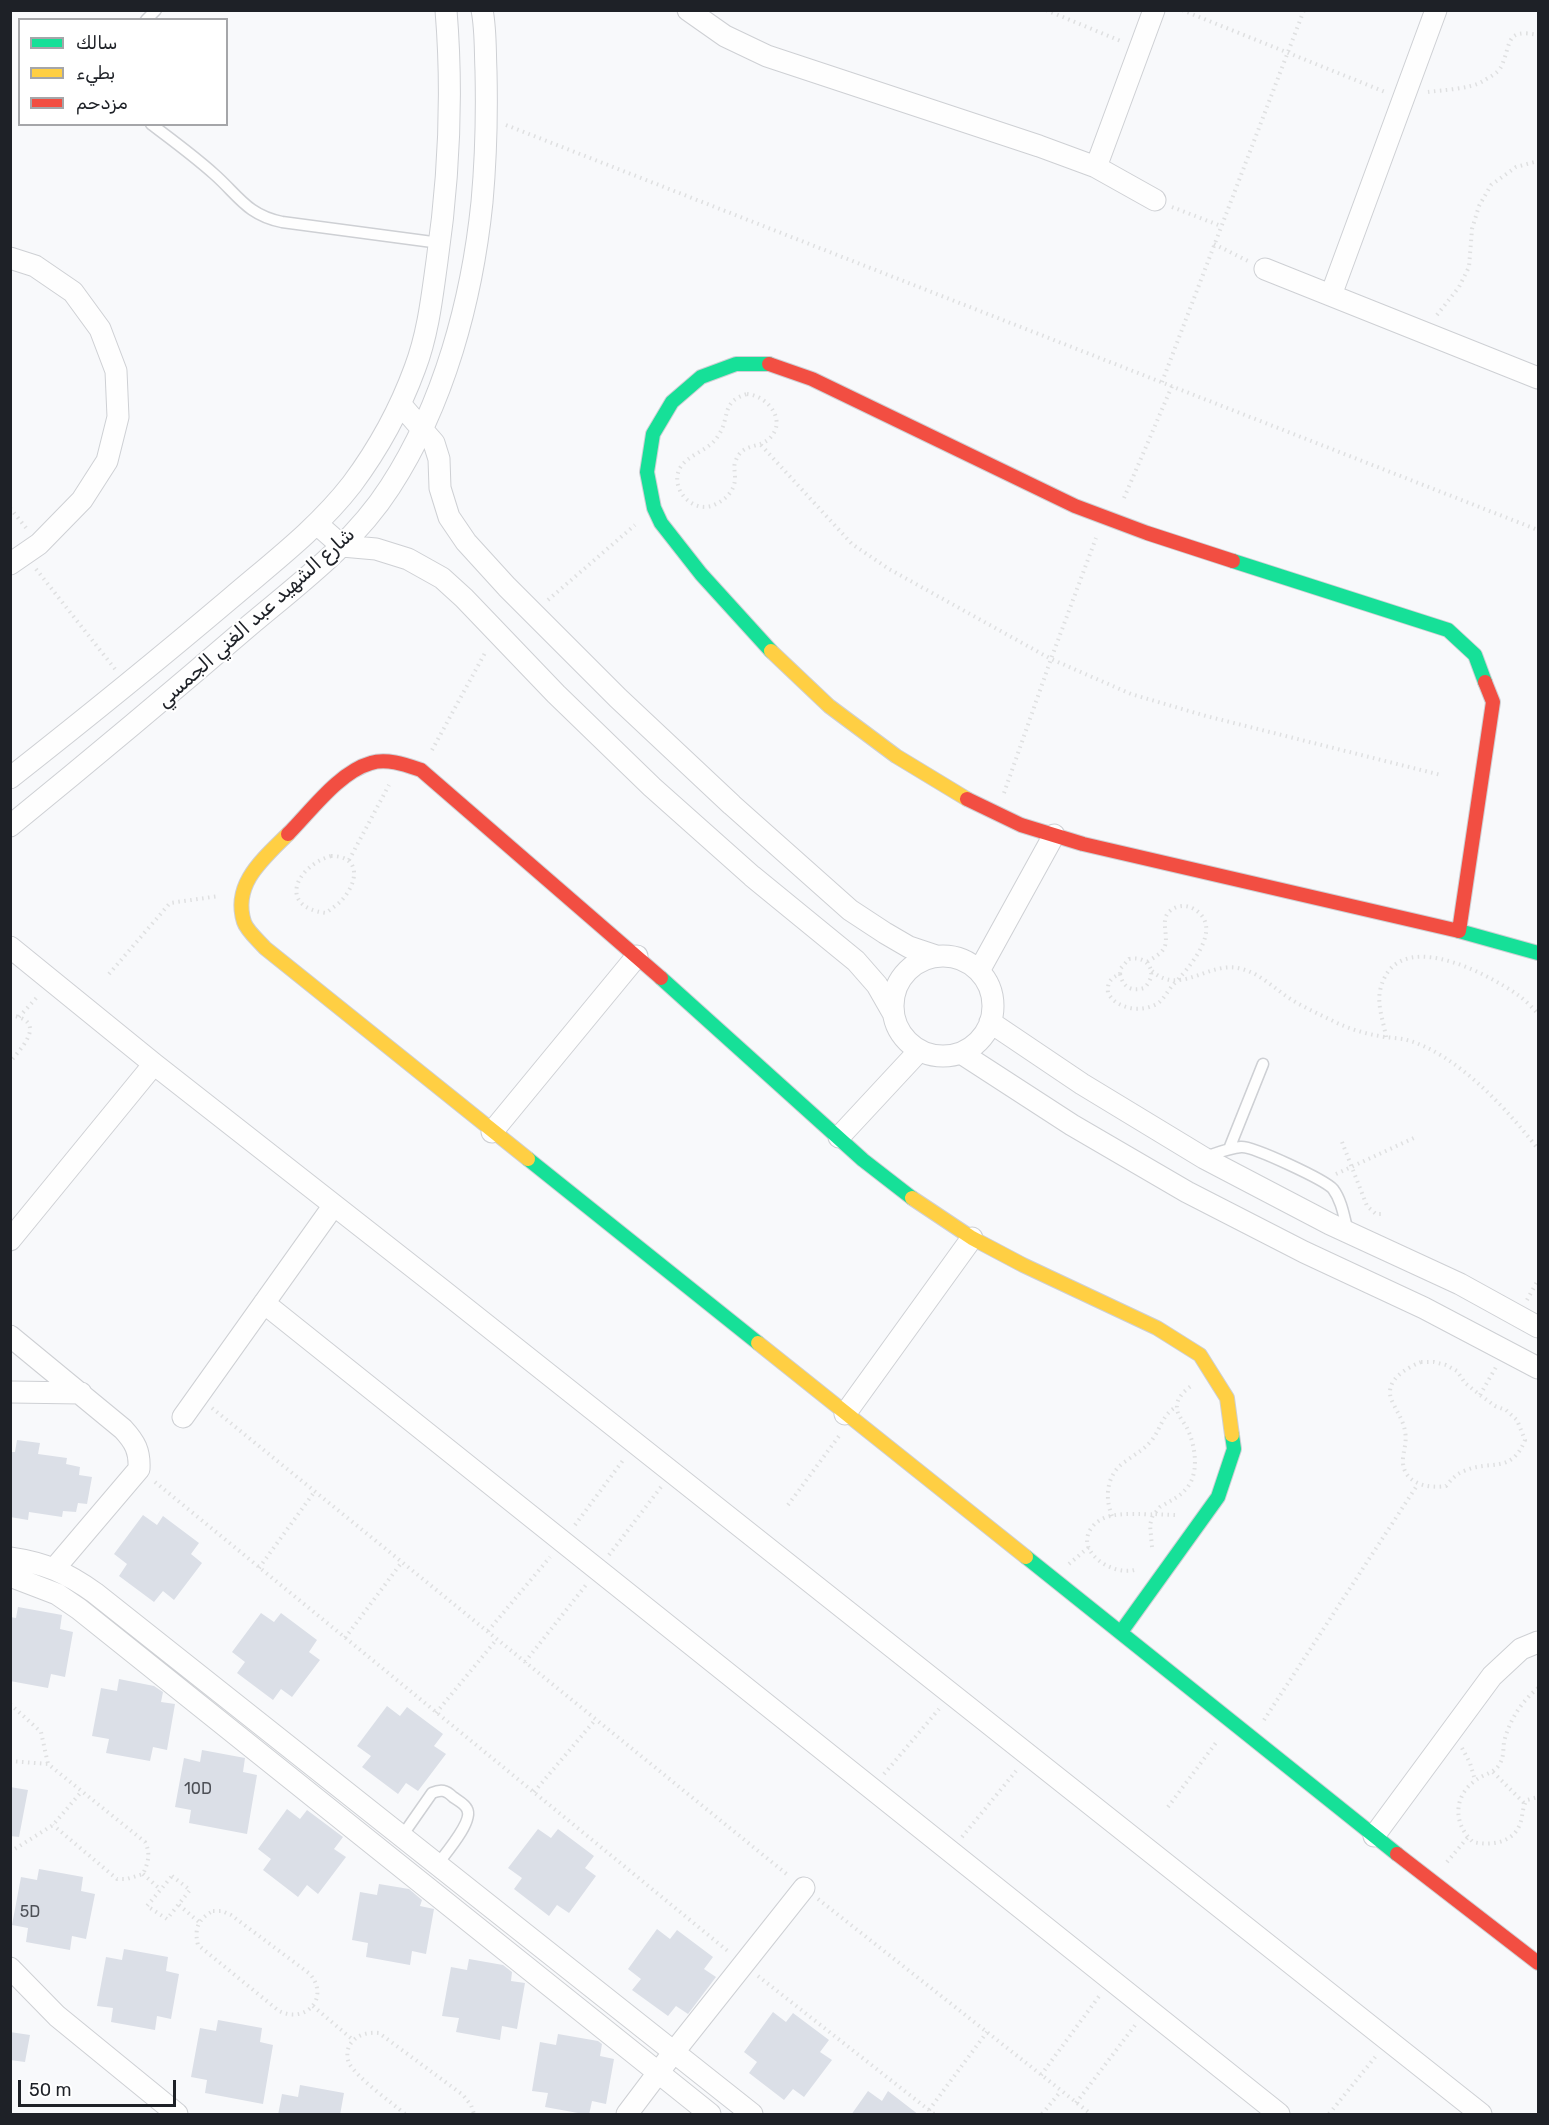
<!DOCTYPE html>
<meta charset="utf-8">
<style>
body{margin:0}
#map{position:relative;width:1549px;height:2125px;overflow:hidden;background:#f8f9fb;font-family:Rubik,"Noto Naskh Arabic",sans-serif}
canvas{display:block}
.frame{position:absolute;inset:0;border:12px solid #1e2127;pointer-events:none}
.legend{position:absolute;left:18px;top:18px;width:210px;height:108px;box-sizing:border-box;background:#fff;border:2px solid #a5a6a9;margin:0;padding:8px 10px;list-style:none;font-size:18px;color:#1e2127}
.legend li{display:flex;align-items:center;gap:12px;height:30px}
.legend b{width:30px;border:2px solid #a5a6a9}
.scale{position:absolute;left:18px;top:2080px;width:158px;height:27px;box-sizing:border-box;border:3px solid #1e2127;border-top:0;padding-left:8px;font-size:18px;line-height:21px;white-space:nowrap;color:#1e2127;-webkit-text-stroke:4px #fff;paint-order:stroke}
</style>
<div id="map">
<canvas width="1549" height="2125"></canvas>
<div class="frame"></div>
<ul class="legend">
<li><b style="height:8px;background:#16e098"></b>سالك</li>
<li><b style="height:8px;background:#ffcf43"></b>بطيء</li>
<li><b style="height:8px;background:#f24e42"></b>مزدحم</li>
</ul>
<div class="scale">50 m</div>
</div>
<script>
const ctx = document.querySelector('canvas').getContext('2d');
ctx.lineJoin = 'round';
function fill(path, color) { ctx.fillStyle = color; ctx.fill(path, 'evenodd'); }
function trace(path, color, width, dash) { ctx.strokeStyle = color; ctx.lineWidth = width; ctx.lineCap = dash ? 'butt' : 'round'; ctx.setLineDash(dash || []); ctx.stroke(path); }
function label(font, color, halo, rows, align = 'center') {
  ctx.font = font + ' Rubik,"Noto Naskh Arabic",sans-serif'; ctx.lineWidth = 4.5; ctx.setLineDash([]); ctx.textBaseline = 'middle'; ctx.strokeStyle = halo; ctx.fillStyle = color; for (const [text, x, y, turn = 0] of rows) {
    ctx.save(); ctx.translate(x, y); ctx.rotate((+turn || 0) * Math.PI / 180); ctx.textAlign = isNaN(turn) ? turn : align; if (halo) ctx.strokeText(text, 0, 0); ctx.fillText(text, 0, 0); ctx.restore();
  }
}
const building = new Path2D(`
 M17,1440L40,1443L38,1454L67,1458L66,1464L80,1467L79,1475L92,1477L87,1504L78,1503L76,1512L63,1511L62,1517L29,1512L28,1520L10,1517V1452H15Z
 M143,1515L157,1525L163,1516L199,1543L191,1554L202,1563L174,1600L163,1591L154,1602L119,1576L127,1564L114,1554Z
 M18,1607L62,1615L60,1629L73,1632L65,1677L51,1674L48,1688L10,1681V1617L16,1618Z
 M261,1613L274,1622L281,1613L317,1640L309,1652L320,1660L292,1697L281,1689L273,1700L237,1673L245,1662L232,1652Z
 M119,1679L154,1686L163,1692L161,1702L175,1704L167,1750L153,1747L150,1761L106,1753L109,1739L92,1736L101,1688L117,1691Z
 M387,1706L400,1716L407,1707L443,1734L434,1746L446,1754L418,1791L406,1783L398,1794L362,1767L371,1756L357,1746Z
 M202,1750L245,1758L243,1772L257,1775L247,1834L189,1823L191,1810L175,1807L184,1758L200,1762Z
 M10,1787L28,1790L19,1837L10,1836Z
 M287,1809L300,1819L307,1810L343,1837L334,1849L346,1857L318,1894L307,1885L298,1897L263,1870L271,1859L258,1849Z
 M538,1829L551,1838L558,1829L594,1856L585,1868L596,1876L569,1913L557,1905L549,1916L514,1889L522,1878L508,1868Z
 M39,1869L83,1877L81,1891L95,1894L86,1939L72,1936L70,1950L26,1942L28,1928L12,1925L21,1877L37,1880Z
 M379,1884L409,1889L422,1900L420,1906L434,1909L426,1954L412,1951L410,1965L366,1957L368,1943L352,1940L360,1892L377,1895Z
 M657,1929L670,1939L677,1930L713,1957L704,1969L716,1977L688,2014L676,2006L668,2016L632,1990L641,1979L628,1969Z
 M124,1949L168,1957L166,1971L179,1974L171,2019L157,2016L155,2030L111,2022L113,2008L97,2006L106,1957L122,1960Z
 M469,1959L503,1965L512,1972L511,1981L525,1983L517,2029L502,2026L500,2040L456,2032L459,2018L442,2016L451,1967L467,1970Z
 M773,2012L786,2022L793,2013L829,2040L820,2052L832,2060L804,2097L793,2089L784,2100L749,2073L757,2062L744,2052Z
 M218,2020L262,2028L260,2042L273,2045L263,2104L205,2093L207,2080L191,2077L200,2028L216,2031Z
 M10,2032L30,2035L25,2062L10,2060Z
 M558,2034L598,2041L602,2044L600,2056L614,2059L606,2104L592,2101L589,2115L545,2107L548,2093L532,2091L540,2042L556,2045Z
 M300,2085L344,2093L340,2115H278L282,2094L298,2097Z
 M868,2091L882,2101L888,2091L919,2115H851Z`);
const path = new Path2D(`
 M1046,10L1123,42
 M1182,10L1385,92
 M1428,92C1442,90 1471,89 1483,81C1488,78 1498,73 1501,67C1512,44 1504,28 1538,35
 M506,125L1538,530
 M1172,207L1221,226
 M1214,244L1248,261
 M1437,315L1459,287L1469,267L1472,229L1479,206L1491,185L1516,167L1538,161
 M1162,382L1304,10
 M747,394C768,396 788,421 769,439C757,449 743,443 736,460C733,466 735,471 735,478C735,491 725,500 714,505C693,514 669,489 680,468C688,454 709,451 718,436C731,417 720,402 747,394Z
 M761,445L852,544L889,569L1051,659L1131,694L1206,716L1441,775
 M1124,498L1172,386
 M10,508L27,529
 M36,569L115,669
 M548,600L635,525
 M432,750L486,651
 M1004,793L1051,659L1096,538
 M331,856C362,856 358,883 341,901C337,905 331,909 326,913C277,907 296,866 331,856Z
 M349,860L389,785
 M1152,971C1181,997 1210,959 1242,969C1261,974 1276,990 1292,1000C1305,1008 1319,1014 1333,1021C1349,1029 1366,1034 1385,1037C1392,1038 1400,1038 1407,1040C1457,1054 1507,1109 1538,1149
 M109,974L170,903L219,896
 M1120,974C1123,987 1131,992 1144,988C1159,974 1149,955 1129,959L1121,968L1120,974C1111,978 1107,982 1108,993C1113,1002 1121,1006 1130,1008C1139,1010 1149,1008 1157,1004C1164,999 1167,992 1172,986C1187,970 1226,928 1194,909C1189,906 1183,905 1177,907C1155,915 1171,935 1164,948C1161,954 1153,958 1147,962
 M10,1015C47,1021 24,1045 10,1062
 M19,1017L39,995
 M1386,1037C1384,1023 1377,1006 1380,991C1394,924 1485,972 1518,995C1525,1000 1532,1007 1538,1014
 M1342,1142L1367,1206L1376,1214H1385
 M1336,1174L1416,1137
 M1527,1300L1538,1280
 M1421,1362H1434L1446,1365L1457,1371L1465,1383L1480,1395L1495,1406L1506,1410L1517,1420L1525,1440C1511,1475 1490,1459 1464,1471C1456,1474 1451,1480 1446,1486C1427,1489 1401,1483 1403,1458C1404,1448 1407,1442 1405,1431C1403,1420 1397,1412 1392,1401C1383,1381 1406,1368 1421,1362Z
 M1480,1395L1496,1367
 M212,1408L789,1876
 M155,1482L729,1952
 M788,1505L839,1436
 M1112,1516C1104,1496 1107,1473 1126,1461C1135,1454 1144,1450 1152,1440C1161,1428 1162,1415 1176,1407
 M575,1525L624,1459
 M1152,1547L1150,1525L1153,1514L1175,1515
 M609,1555L661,1487
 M1069,1564L1089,1547
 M259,1568L315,1491
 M1134,1570C1112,1576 1072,1550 1093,1526C1104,1513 1124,1514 1140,1514C1144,1514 1150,1515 1154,1514C1156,1512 1158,1509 1160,1507C1171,1500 1181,1497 1189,1485C1199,1470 1195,1444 1187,1428C1184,1422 1177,1415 1177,1408C1176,1399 1184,1391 1191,1386
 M488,1631L550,1557
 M345,1638L402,1562
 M525,1662L586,1585
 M1538,1688C1521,1702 1509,1721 1504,1742C1503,1750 1504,1758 1499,1765C1494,1773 1484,1774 1476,1780C1453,1796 1453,1824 1473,1842C1491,1846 1513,1843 1520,1824C1523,1816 1522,1807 1527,1800L1538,1797
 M10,1704L41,1732L48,1764
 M436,1713L497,1639
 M1264,1720L1418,1484
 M1462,1748L1470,1763L1475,1780
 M10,1761L48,1764L145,1842C151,1854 148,1863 143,1874L127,1879H117L53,1825
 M1493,1772L1524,1803
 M884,1774L939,1709
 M534,1792L596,1719
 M1168,1807L1218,1740
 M962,1837L1016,1771
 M10,1852L53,1825L82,1791
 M1447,1862L1468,1837
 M143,1874L160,1889
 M172,1876L190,1890L167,1919L147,1906Z
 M818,1899L1091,2114
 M179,1905L199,1922
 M213,1911H222L231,1915L310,1974C330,1998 306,2024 279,2011L198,1945C194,1929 198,1919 213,1911Z
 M758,1976L934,2114
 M313,2006L353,2040
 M1041,2075L1100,1995
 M1076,2103L1136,2024
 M929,2110L987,2032
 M405,2114C392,2103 356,2077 349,2063C346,2056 347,2046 353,2041C359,2034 369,2032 379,2033L463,2095L471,2105L474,2114
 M1042,2114L1061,2091
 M1329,2114L1376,2056`);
const lane = new Path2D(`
 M146,20L156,10
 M151,124C172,140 194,156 214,174C238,195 247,215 282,222L440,243
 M1229,1149L1263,1064
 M1205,1157C1217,1153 1229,1148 1241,1147C1253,1146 1325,1180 1333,1189C1342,1201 1344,1217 1348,1232
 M402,1836L432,1793C441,1789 446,1790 453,1797C457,1800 465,1804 467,1809C474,1821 445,1854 437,1865`);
const street = new Path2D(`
 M688,10L725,36L767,56L1039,146L1096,167L1155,200
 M1096,167L1154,10
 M10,258L35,266L73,292L100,329L116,371L118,417L107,461L82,500L39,544L10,564
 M1265,269L1538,378
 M1331,295L1436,10
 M401,405L434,443L439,459L440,488L449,517L466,542L507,587L618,698L732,805L850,910L885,933L909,947L936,956
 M317,524L342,546L376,549L408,559L442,578L464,598L556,694L652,787L752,876L856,961L877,985L893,1013
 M10,778C85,719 159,659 231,598C273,562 318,528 352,484C378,449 400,409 415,368C428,334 432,297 437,261C449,178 453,95 446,10
 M10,826C91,760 171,693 250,625C300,583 354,543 390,487C444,404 472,300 482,202C486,158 487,115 486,71C485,51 486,30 482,10
 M10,947L154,1064L441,1289L1481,2114
 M893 1006a50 50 0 1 1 100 0a50 50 0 1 1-100 0Z
 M979,971L1054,835
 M990,1022L1082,1084L1204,1158L1330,1224L1460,1284L1538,1327
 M961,1053L1072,1125L1187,1192L1304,1252L1424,1308L1538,1368
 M492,1132L637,956
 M839,1137L919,1051
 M10,1240L154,1064
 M264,1303L1279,2114
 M10,1336L123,1429C135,1442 140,1451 139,1469L54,1569
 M10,1392L81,1393
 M845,1414L972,1238
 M183,1417L334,1205
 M10,1558C45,1563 67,1573 95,1593L752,2114
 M10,1576L57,1594L79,1609L710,2114
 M1374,1836L1492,1676L1521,1649L1538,1642
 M10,1968L57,2016L177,2114
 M627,2114L673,2053L804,1888`);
const fast = new Path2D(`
 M769,364H736L701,377L672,402L653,434L647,472L654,508L661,523L701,574L771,651
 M1233,561L1448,630L1475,655L1485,682
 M1459,931L1538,953
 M661,978L863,1160L912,1198
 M528,1159L758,1343
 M1026,1557L1397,1854
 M1121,1632L1218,1497L1234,1449L1232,1435`);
const slow = new Path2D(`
 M771,651L829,706L896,756L967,799
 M288,834C263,859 232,884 244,922C247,931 259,941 265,948L528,1159
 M912,1198L972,1238L1023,1265L1157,1328L1200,1355L1227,1398L1232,1435
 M758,1343L1026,1557`);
const jam = new Path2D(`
 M769,364L812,379L1075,506L1147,533L1233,561
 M967,799L1021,825L1083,844L1459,931
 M288,834C311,811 339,772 371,763C387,758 406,765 421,770L661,978
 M1459,931L1493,702L1485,682
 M1397,1854L1538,1963`);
const numberNames = [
 ["10D",198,1789],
 ["5D",30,1912]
];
const streetNames = [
 ["شارع الشهيد عبد الغني الجمسي",256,618,-42]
];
fill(building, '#dbdfe7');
trace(lane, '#ced0d4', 13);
trace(street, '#ced0d4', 23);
trace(fast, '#ced0d4', 16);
trace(slow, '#ced0d4', 16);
trace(jam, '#ced0d4', 16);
trace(path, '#dfe0e1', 4, [1.5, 4.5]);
trace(lane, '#fefefe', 10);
trace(street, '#fefefe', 21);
trace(fast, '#16e098', 14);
trace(slow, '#ffcf43', 14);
trace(jam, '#f24e42', 14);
label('16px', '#4d5057', null, numberNames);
label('20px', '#1e2127', '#fff', streetNames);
</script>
